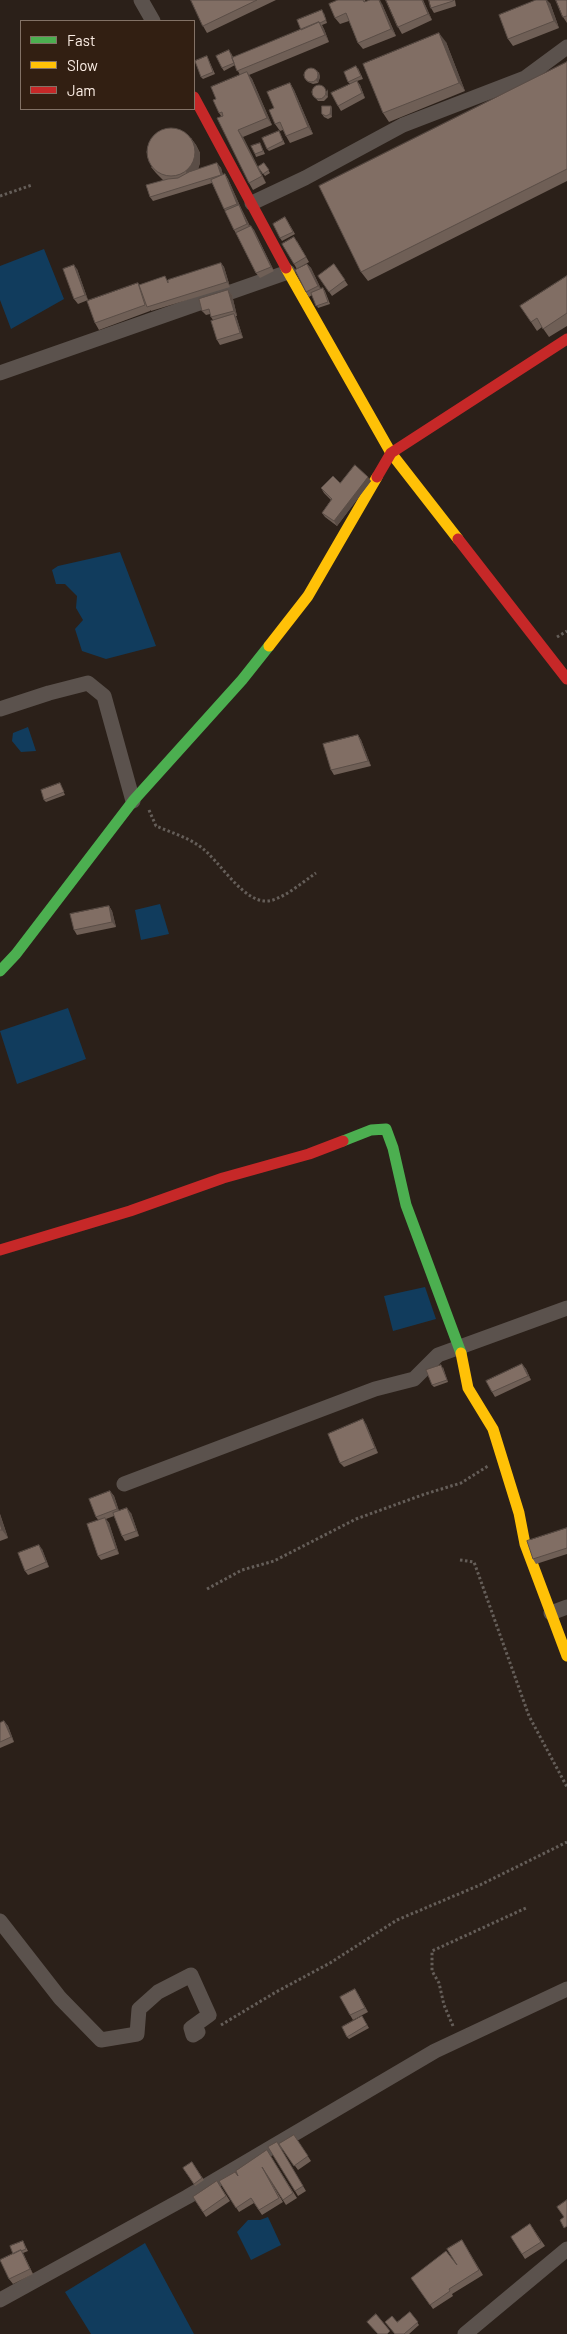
<!DOCTYPE html>
<style>
body{margin:0}
#map{position:relative;width:567px;height:2334px;overflow:hidden;background:#2b2019;font-family:Barlow,sans-serif}
canvas{display:block}
.legend{position:absolute;left:20px;top:20px;width:175px;height:90px;box-sizing:border-box;background:#321f12;border:1px solid #837266;margin:0;padding:6px 9px;list-style:none;font-size:15px;color:#fceee5}
.legend li{display:flex;align-items:center;gap:10px;height:25px}
.legend b{width:25px;border:1px solid #837266}
</style>
<div id="map">
<canvas width="567" height="2334"></canvas>
<ul class="legend">
<li><b style="height:6px;background:#4caf50"></b>Fast</li>
<li><b style="height:6px;background:#ffc107"></b>Slow</li>
<li><b style="height:6px;background:#c62828"></b>Jam</li>
</ul>
</div>
<script>
const ctx = document.querySelector('canvas').getContext('2d');
ctx.lineJoin = 'round';
function fill(path, color) { ctx.fillStyle = color; ctx.fill(path, 'evenodd'); }
function trace(path, color, width, dash) { ctx.strokeStyle = color; ctx.lineWidth = width; ctx.lineCap = dash ? 'butt' : 'round'; ctx.setLineDash(dash || []); ctx.stroke(path); }
const water = new Path2D(`
 M44,249L64,299L11,329L0,300V266Z
 M120,552L156,646L106,659L82,651L75,629L83,620L76,608L77,596L65,584H56L52,570L58,566Z
 M28,727L36,751L21,752L12,741L13,733Z
 M160,904L169,934L141,940L135,910Z
 M68,1008L86,1059L17,1084L0,1031Z
 M425,1287L436,1319L393,1331L384,1296Z
 M268,2217L281,2245L251,2260L237,2232L248,2220H260Z
 M145,2243L194,2334H91L65,2292Z`);
const path = new Path2D(`
 M0,196L32,185
 M557,637L567,631
 M149,810L156,826C170,832 186,837 198,845C220,859 245,909 273,900C288,895 303,882 316,873
 M460,1560L474,1562L529,1716L567,1787
 M207,1589L242,1570L274,1561L356,1519L425,1494L461,1483L488,1466
 M221,2025L276,1992L330,1963L397,1920L480,1885L567,1842
 M453,2026L444,2005L439,1983L432,1971V1951L526,1908`);
const street = new Path2D(`
 M141,0L153,21
 M252,203L305,178L403,125L525,78L567,47
 M0,373L288,272
 M0,709L49,693L88,683L104,696L133,801
 M124,1484L375,1389L414,1379L438,1355L567,1308
 M551,1613L567,1607
 M0,1921L60,1998L101,2040L137,2034L139,2009L158,1992L191,1975L209,2015L191,2028L193,2035L198,2032
 M0,2300L187,2197L435,2051L567,1989
 M465,2334L567,2249`);
const fast = new Path2D(`
 M0,971L16,954L133,801L242,680L269,646
 M343,1141L371,1130L386,1129L393,1148L406,1205L461,1353`);
const slow = new Path2D(`
 M286,268L391,453L458,539
 M269,646L308,596L377,477
 M461,1353L468,1388L493,1429L519,1513L525,1544L567,1656`);
const jam = new Path2D(`
 M194,97L286,268
 M377,477L391,453L567,339
 M458,539L567,679
 M0,1250L130,1211L223,1178L309,1154L343,1141`);
const wall = new Path2D(`
 M191,0H276L207,33L203,26Z
 M338,0H365L366,2L382,4L396,36L363,49L358,43L349,21L340,24L335,18Z
 M423,0L432,20L402,34L398,27Z
 M455,0L456,6L434,13L431,8Z
 M567,0V23L563,17Z
 M550,3L559,28L513,46L508,39Z
 M324,13L327,23L322,25L324,29L329,42L249,75L252,79L272,125L243,137L266,183L253,190L249,183L221,116L219,113L216,99L240,75L235,65L224,71L222,68L231,53L233,57L301,30Z
 M446,42L465,91L389,122L383,113Z
 M207,56L215,74L203,79L201,77Z
 M567,62V181L368,281L361,272Z
 M358,68L363,79L357,81L360,85L365,98L341,111L338,106L350,84L348,82Z
 M319,72L320,77L318,83L313,84L308,82L306,80Z
 M290,83L294,90L313,134L290,143L286,136L283,130L280,131L275,124L274,108Z
 M328,91V97L324,101H318L312,94Z
 M331,106L332,109V117L328,119L324,117L322,114Z
 M279,131L285,144L269,151L267,149Z
 M191,138L196,145L200,153V163L198,169L217,163L221,168L223,175L225,174L228,179L240,206L250,226L254,230L274,271L260,278L256,273L237,235L234,230L212,183L153,201L150,197L163,180L156,173L151,167Z
 M260,143L265,154L256,157L255,154Z
 M264,163L270,173L265,176L258,167Z
 M287,220L295,234L282,241L280,238Z
 M297,241L309,262L297,269L294,264Z
 M221,263L224,267L230,287L151,311L150,310V311L99,330L95,323L138,283L139,285L168,280Z
 M307,264L311,268L321,289L323,288L325,291L330,304L318,308L312,295L309,297L306,292Z
 M334,264L348,285L332,296L318,276Z
 M77,269L88,300L78,304L74,299Z
 M567,276V326L549,337L542,327L537,331L531,322Z
 M228,290L232,295L237,316H236L237,319L243,338L220,345L217,340L213,320L211,317L210,314L206,315L202,311Z
 M371,481L337,526L325,517L322,513L331,500L324,493L321,488L340,483Z
 M358,735L361,740L371,766L334,775L331,770Z
 M60,783L65,795L46,802L44,800Z
 M109,906L112,911L116,927L77,935L74,930Z
 M522,1364L526,1369L531,1380L495,1397L492,1392Z
 M443,1367L448,1382L434,1387L432,1385Z
 M366,1424L378,1453L344,1467L340,1463Z
 M110,1491L114,1496L119,1511L131,1513L139,1536L125,1541L122,1536L114,1516L106,1519L109,1523L119,1554L101,1560L98,1556L99,1521L96,1517Z
 M0,1514L8,1538L0,1541Z
 M567,1528V1554L536,1564L533,1559Z
 M42,1549L49,1567L28,1575L25,1571Z
 M4,1721L8,1726L14,1742L0,1748V1723Z
 M358,1994L368,2012L353,2020L350,2015Z
 M362,2016L369,2028L349,2039L347,2037Z
 M294,2135L311,2161L298,2170L279,2144Z
 M277,2142L306,2191L298,2196L295,2191Z
 M270,2155L297,2198L286,2205L268,2177L283,2202L262,2215L254,2203L239,2212L219,2181L238,2176Z
 M192,2162L204,2180L195,2186L183,2168Z
 M217,2181L230,2201L206,2217L193,2197Z
 M530,2224L545,2246L525,2259L511,2237Z
 M462,2240L483,2275L452,2294L453,2296L433,2309L411,2278L457,2265Z
 M23,2241L28,2251L23,2253L33,2274L13,2284L9,2279L13,2254Z
 M410,2312L419,2325L409,2334H394L397,2322Z`);
const shadedWall = new Path2D(`
 M379,0H380L382,4L396,36L391,29Z
 M422,0H423L432,20L428,14Z
 M546,0H547L550,3L559,28L554,21Z
 M319,22L324,29L329,42L325,35Z
 M439,33L446,42L465,91L459,83Z
 M317,70L320,77L318,83L316,80Z
 M247,72L252,79L272,125L267,118Z
 M357,81L360,85L365,98L362,93Z
 M290,83L294,90L313,134L308,127Z
 M327,89L328,91V97L326,95Z
 M331,106L332,109V117L330,114Z
 M238,130L243,137L266,183L262,176Z
 M191,138L196,145L200,153V163L197,172L190,179L186,172Z
 M217,163L221,168L224,179L221,175Z
 M225,174L228,179L240,206L251,229L247,224L237,204Z
 M251,226L254,230L274,271L271,267Z
 M221,263L224,267L230,287L227,282Z
 M307,264L311,268L322,291L318,286Z
 M74,265L77,269L88,300L85,295Z
 M228,290L232,295L237,316L234,311Z
 M234,314L237,319L243,338L240,333Z
 M368,477L371,481L337,526L334,521Z
 M358,735L361,740L371,766L368,761Z
 M109,906L112,911L116,927L112,922Z
 M522,1364L526,1369L531,1380L528,1376Z
 M363,1419L366,1424L378,1453L375,1448Z
 M110,1491L114,1496L120,1514L117,1509Z
 M127,1508L131,1513L139,1536L136,1531Z
 M0,1514L8,1538L2,1530L0,1523Z
 M105,1518L109,1523L119,1554L116,1549Z
 M39,1545L42,1549L49,1567L46,1562Z
 M4,1721L8,1726L14,1742L11,1737Z
 M355,1989L358,1994L368,2012L365,2008Z
 M21,2250L24,2255L33,2274L30,2269Z`);
const building = new Path2D(`
 M191,0H257L203,26Z
 M338,0H363L364,2L370,0H379L391,29L358,43L346,13L335,18L329,4Z
 M386,0H422L428,14L398,27Z
 M429,0H453V1L431,8Z
 M536,0H546L554,21L508,39L499,15Z
 M556,0H567V16L563,17Z
 M322,10L326,20L320,23L319,22L301,30L297,20Z
 M319,22L325,35L237,71L232,58Z
 M439,33L459,83L383,113L363,64Z
 M229,50L232,57V58L234,63L222,68L216,56Z
 M207,56L213,72L201,77L195,61Z
 M567,62V169L361,272L319,186Z
 M356,66L361,76L348,82L344,72Z
 M304 75a7 7 0 1 1 14 0a7 7 0 1 1-14 0Z
 M247,72L267,118L238,130L262,176L249,183L217,118L223,116L222,112L219,113L213,100L216,99L211,87Z
 M357,81L362,93L338,106L331,93Z
 M290,83L308,127L286,136L280,122L275,124L269,110L274,108L267,92Z
 M312 92a7 7 0 1 1 14 0a7 7 0 1 1-14 0Z
 M322,106H331L330,114L326,116L322,114Z
 M147 152a24 24 0 1 1 48 0a24 24 0 1 1-48 0Z
 M279,131L283,141L267,149L262,138Z
 M260,143L263,151L255,154L251,146Z
 M217,163L221,175L150,197L146,185L168,179L178,178L189,172Z
 M264,163L269,170L263,174L258,167Z
 M225,174L237,204L224,209L211,180Z
 M239,205L247,224L234,230L225,211Z
 M285,217L293,232L280,238L273,224Z
 M251,226L271,267L256,273L236,233Z
 M294,237L306,257L294,264L282,244Z
 M221,263L227,282L147,307L139,285L165,276L168,283V280Z
 M307,264L318,286L306,292L295,270Z
 M334,264L345,280L329,292L318,276Z
 M74,265L85,295L74,299L63,269Z
 M567,276V313L543,329L537,318L531,322L520,306Z
 M138,283L145,305L95,323L87,301Z
 M323,288L328,302L316,306L311,293Z
 M228,290L234,311L211,317L209,309L202,311L199,299Z
 M234,314L240,333L217,340L211,321Z
 M355,465L368,477L334,521L322,513L332,499L321,488L333,476L340,483Z
 M358,735L368,761L331,770L323,744Z
 M60,783L64,792L44,800L41,790Z
 M109,906L112,922L74,930L70,914Z
 M522,1364L528,1376L492,1392L486,1381Z
 M441,1365L447,1380L432,1385L426,1370Z
 M363,1419L375,1448L340,1463L328,1434Z
 M110,1491L117,1509L96,1517L89,1499Z
 M127,1508L136,1531L122,1536L113,1513Z
 M105,1518L116,1549L98,1556L87,1524Z
 M0,1523L2,1530H0Z
 M567,1528V1548L533,1559L527,1541Z
 M39,1545L46,1562L25,1571L18,1553Z
 M4,1721L11,1737L0,1742V1723Z
 M355,1989L365,2008L350,2015L340,1997Z
 M362,2016L367,2025L347,2037L342,2027Z
 M294,2135L308,2156L294,2166L279,2144Z
 M277,2142L303,2186L295,2191L268,2147Z
 M267,2150L293,2193L283,2200L262,2167L279,2198L259,2210L251,2198L236,2208L219,2181L235,2172L238,2176L236,2171Z
 M192,2162L202,2178L194,2184L183,2168Z
 M217,2181L226,2196L203,2212L193,2197Z
 M567,2200V2226L564,2228L560,2220L564,2217L557,2207Z
 M530,2224L541,2242L522,2254L511,2237Z
 M462,2240L479,2270L449,2289L450,2291L430,2305L411,2278L446,2251L457,2265L447,2249Z
 M23,2241L26,2249L21,2251V2250L13,2254L10,2246Z
 M21,2250L30,2269L9,2279L0,2260Z
 M410,2312L418,2322L404,2334H395L385,2322L392,2316L397,2322Z
 M376,2314L390,2331L387,2334H378L367,2322Z`);
fill(water, '#113c5d');
trace(path, '#655e59', 3, [2.5, 2.5]);
trace(street, '#5b524d', 15);
trace(fast, '#4caf50', 11);
trace(slow, '#ffc107', 11);
trace(jam, '#c62828', 11);
fill(wall, '#6f5f56');
fill(shadedWall, '#5a4d46');
fill(building, '#816e64');
trace(building, '#5a4d46', 1);
</script>
